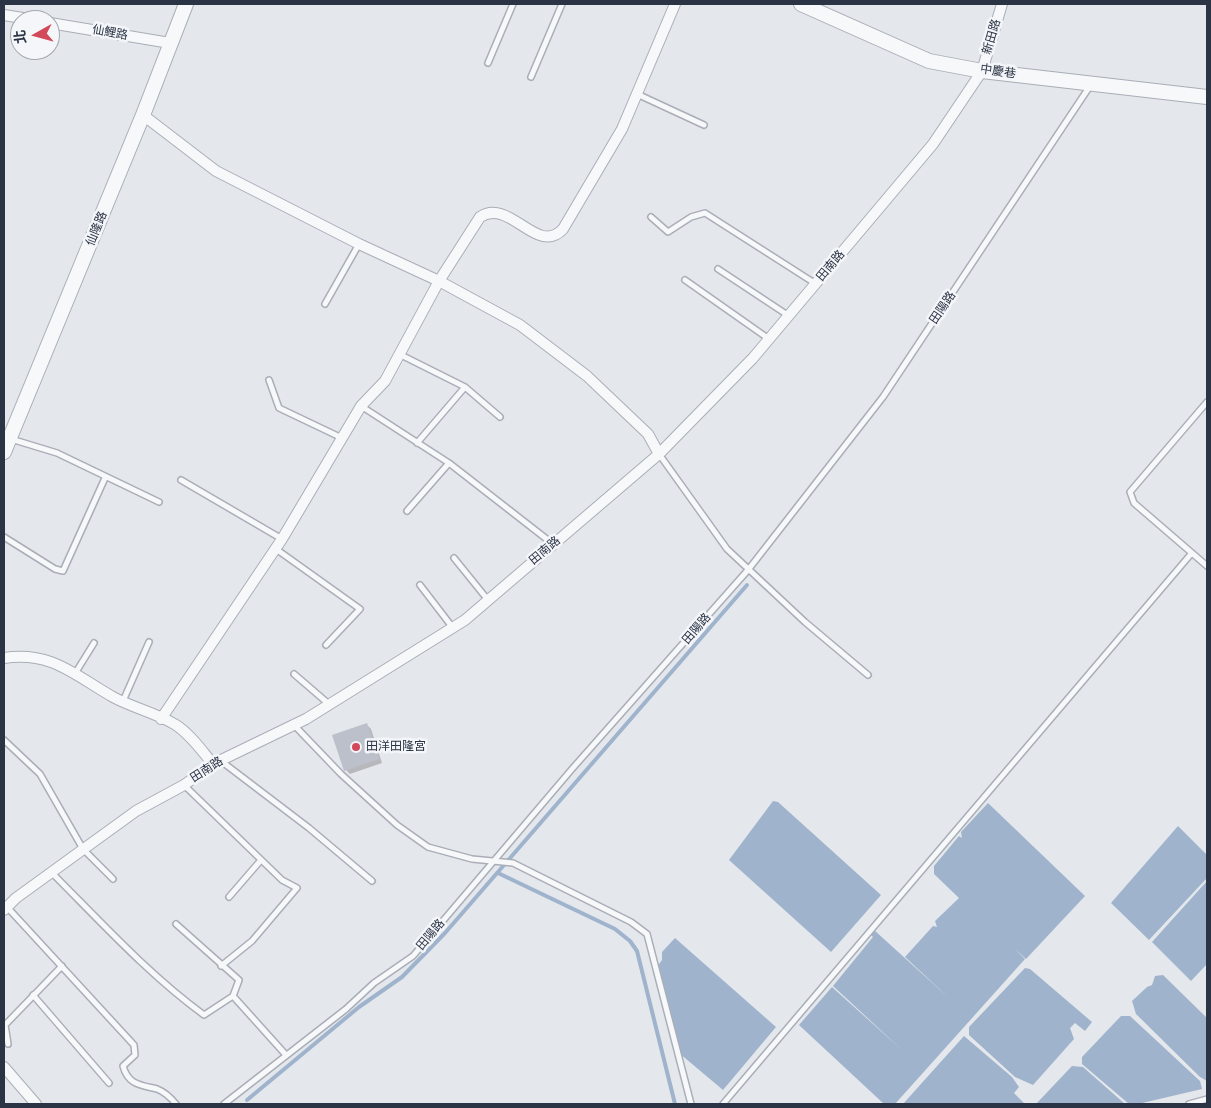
<!DOCTYPE html>
<meta charset="utf-8">
<style>
body{margin:0}
#map{position:relative;width:1211px;height:1108px;overflow:hidden;background:#e4e7ec;font-family:Signika,"Noto Sans TC",sans-serif}
canvas{display:block}
.frame{position:absolute;inset:0;border:5px solid #2b3445;pointer-events:none}
.north{position:absolute;left:10px;top:10px;width:50px;height:50px;box-sizing:border-box;background:#f4f6f9;border:1px solid #a4a8b1;border-radius:50%;rotate:263deg;font-size:14px;font-weight:700;line-height:20px;text-align:center;color:#2b3445}
.north::after{content:'';display:block;margin:auto;width:18px;height:22px;background:#d1495b;clip-path:polygon(50% 0,100% 100%,50% 72%,0 100%)}
</style>
<div id="map">
<canvas width="1211" height="1108"></canvas>
<div class="frame"></div>
<div class="north">北</div>
</div>
<script>
const ctx = document.querySelector('canvas').getContext('2d');
ctx.lineJoin = 'round';
function fill(path, color) { ctx.fillStyle = color; ctx.fill(path, 'evenodd'); }
function trace(path, color, width, dash) { ctx.strokeStyle = color; ctx.lineWidth = width; ctx.lineCap = dash ? 'butt' : 'round'; ctx.setLineDash(dash || []); ctx.stroke(path); }
function label(font, color, halo, rows, align = 'center') {
  ctx.font = font + ' Signika,"Noto Sans TC",sans-serif'; ctx.lineWidth = 5; ctx.setLineDash([]); ctx.textBaseline = 'middle'; ctx.strokeStyle = halo; ctx.fillStyle = color; for (const [text, x, y, turn = 0] of rows) {
    ctx.save(); ctx.translate(x, y); ctx.rotate((+turn || 0) * Math.PI / 180); ctx.textAlign = isNaN(turn) ? turn : align; if (halo) ctx.strokeText(text, 0, 0); ctx.fillText(text, 0, 0); ctx.restore();
  }
}
const water = new Path2D(`
 M773,801L778,802L881,895L831,952L729,860Z
 M988,803L1085,896L1026,959L1015,949L1025,959L895,1104H884L799,1025L832,987L902,1050L833,986L873,937L870,934L874,930L950,999L905,957L933,926L937,927L935,921L959,898L934,874V866L959,836L962,838L961,832Z
 M1178,826L1207,855V878L1149,940L1111,903Z
 M1207,881V964L1191,981L1152,942Z
 M675,938L776,1027L723,1090L679,1053L657,967L662,960V952Z
 M1025,968L1030,969L1092,1022L1085,1031L1075,1023L1070,1028L1074,1039L1033,1085L1015,1077L969,1035V1027Z
 M1163,975L1207,1018V1081L1200,1077L1136,1014L1132,1001L1147,987L1152,985L1155,976Z
 M1121,1016H1130L1200,1081L1202,1089L1138,1104H1129L1082,1064V1057Z
 M964,1036L1012,1077L1019,1087L1014,1093L1025,1104H903Z
 M1072,1066L1083,1067L1125,1104H1036Z`);
const shadow = new Path2D(`
 M367,725L371,729L382,763L350,774L346,770Z`);
const stream = new Path2D(`
 M498,873L615,929L630,941L637,951L675,1104
 M247,1100L359,1007L402,977L445,933L747,585`);
const building = new Path2D(`
 M367,723L379,759L344,771L332,735Z`);
const service = new Path2D(`
 M488,63L513,4
 M531,77L562,4
 M637,94L704,125
 M651,217L668,232L691,217L705,213L816,284
 M718,269L789,316
 M685,280L769,339
 M325,304L359,244
 M401,355L465,387L500,417
 M269,380L279,408L342,438
 M1207,402L1130,492L1134,503L1207,566
 M361,406L449,463L553,544
 M11,439L57,453L159,502
 M417,443L465,387
 M659,454L727,549L805,622L868,675
 M181,480L282,539
 M407,511L449,463
 M4,537L55,569L63,571L105,478
 M276,549L360,609L326,645
 M454,558L488,600
 M420,585L453,628
 M76,672L94,643
 M294,674L330,705
 M123,701L149,642
 M294,725L341,774L397,825L428,847L472,859L513,863L631,922L647,934L691,1104
 M4,740L40,774L83,849L113,879
 M221,761L309,828L372,881
 M184,785L282,880L297,888L252,941L221,966
 M52,873C101,922 148,974 204,1015L233,996L286,1055
 M229,897L261,860
 M7,907L134,1045L135,1055L123,1066C128,1085 141,1085 157,1089C165,1092 171,1098 176,1104
 M176,924L239,980L233,996
 M33,995L109,1083
 M8,1044L5,1025L62,966
 M224,1104L346,1009L374,983L413,956L572,769L748,570L883,397L1090,86
 M723,1104L1191,554
 M1189,1104L1207,1099`);
const minor = new Path2D(`
 M4,15L35,20
 M50,23L170,43
 M143,115L216,171L359,244L439,281L520,325L587,376L648,434L659,454
 M4,658C52,651 74,675 113,697C133,708 157,713 176,725C191,735 202,751 213,764
 M161,719L282,539L361,406L385,381L439,281L480,217C510,197 537,257 563,229L622,129L675,4
 M4,910L16,898L136,811L184,785L213,764L306,719L465,620L659,454L753,358L933,144L982,71L1002,4
 M4,1067L36,1104`);
const tertiary = new Path2D(`
 M801,4L929,61L982,71L1207,97
 M4,452L143,115L186,4`);
const markers = [
 [356,747,5,"#d1495b"]
];
const streetNames = [
 ["仙鯉路",110,33,10],
 ["新田路",992,37,-74],
 ["中慶巷",998,72,8],
 ["仙隆路",97,229,-68],
 ["田南路",831,266,-50],
 ["田陽路",943,308,-56],
 ["田南路",545,551,-40],
 ["田陽路",697,629,-49],
 ["田南路",207,770,-33],
 ["田陽路",431,935,-50]
];
const poiNames = [
 ["田洋田隆宮",366,747]
];
fill(water, '#9fb4cc');
fill(shadow, '#0003');
trace(stream, '#9fb4cc', 4);
fill(building, '#bbc0ca');
trace(service, '#a9aeb7', 8);
trace(minor, '#a9aeb7', 12);
trace(tertiary, '#a9aeb7', 16);
trace(service, '#f7f8fa', 5);
trace(minor, '#f7f8fa', 10);
trace(tertiary, '#f7f8fa', 14);
for (const [x, y, r, color] of markers) { const dot = new Path2D(); dot.arc(x, y, r, 0, 2 * Math.PI); ctx.fillStyle = color; ctx.fill(dot); trace(dot, '#f4f6f9', 2); }
label('12px', '#2b3445', '#f4f6f9', streetNames);
label('12px', '#2b3445', '#f4f6f9', poiNames, 'left');
</script>
